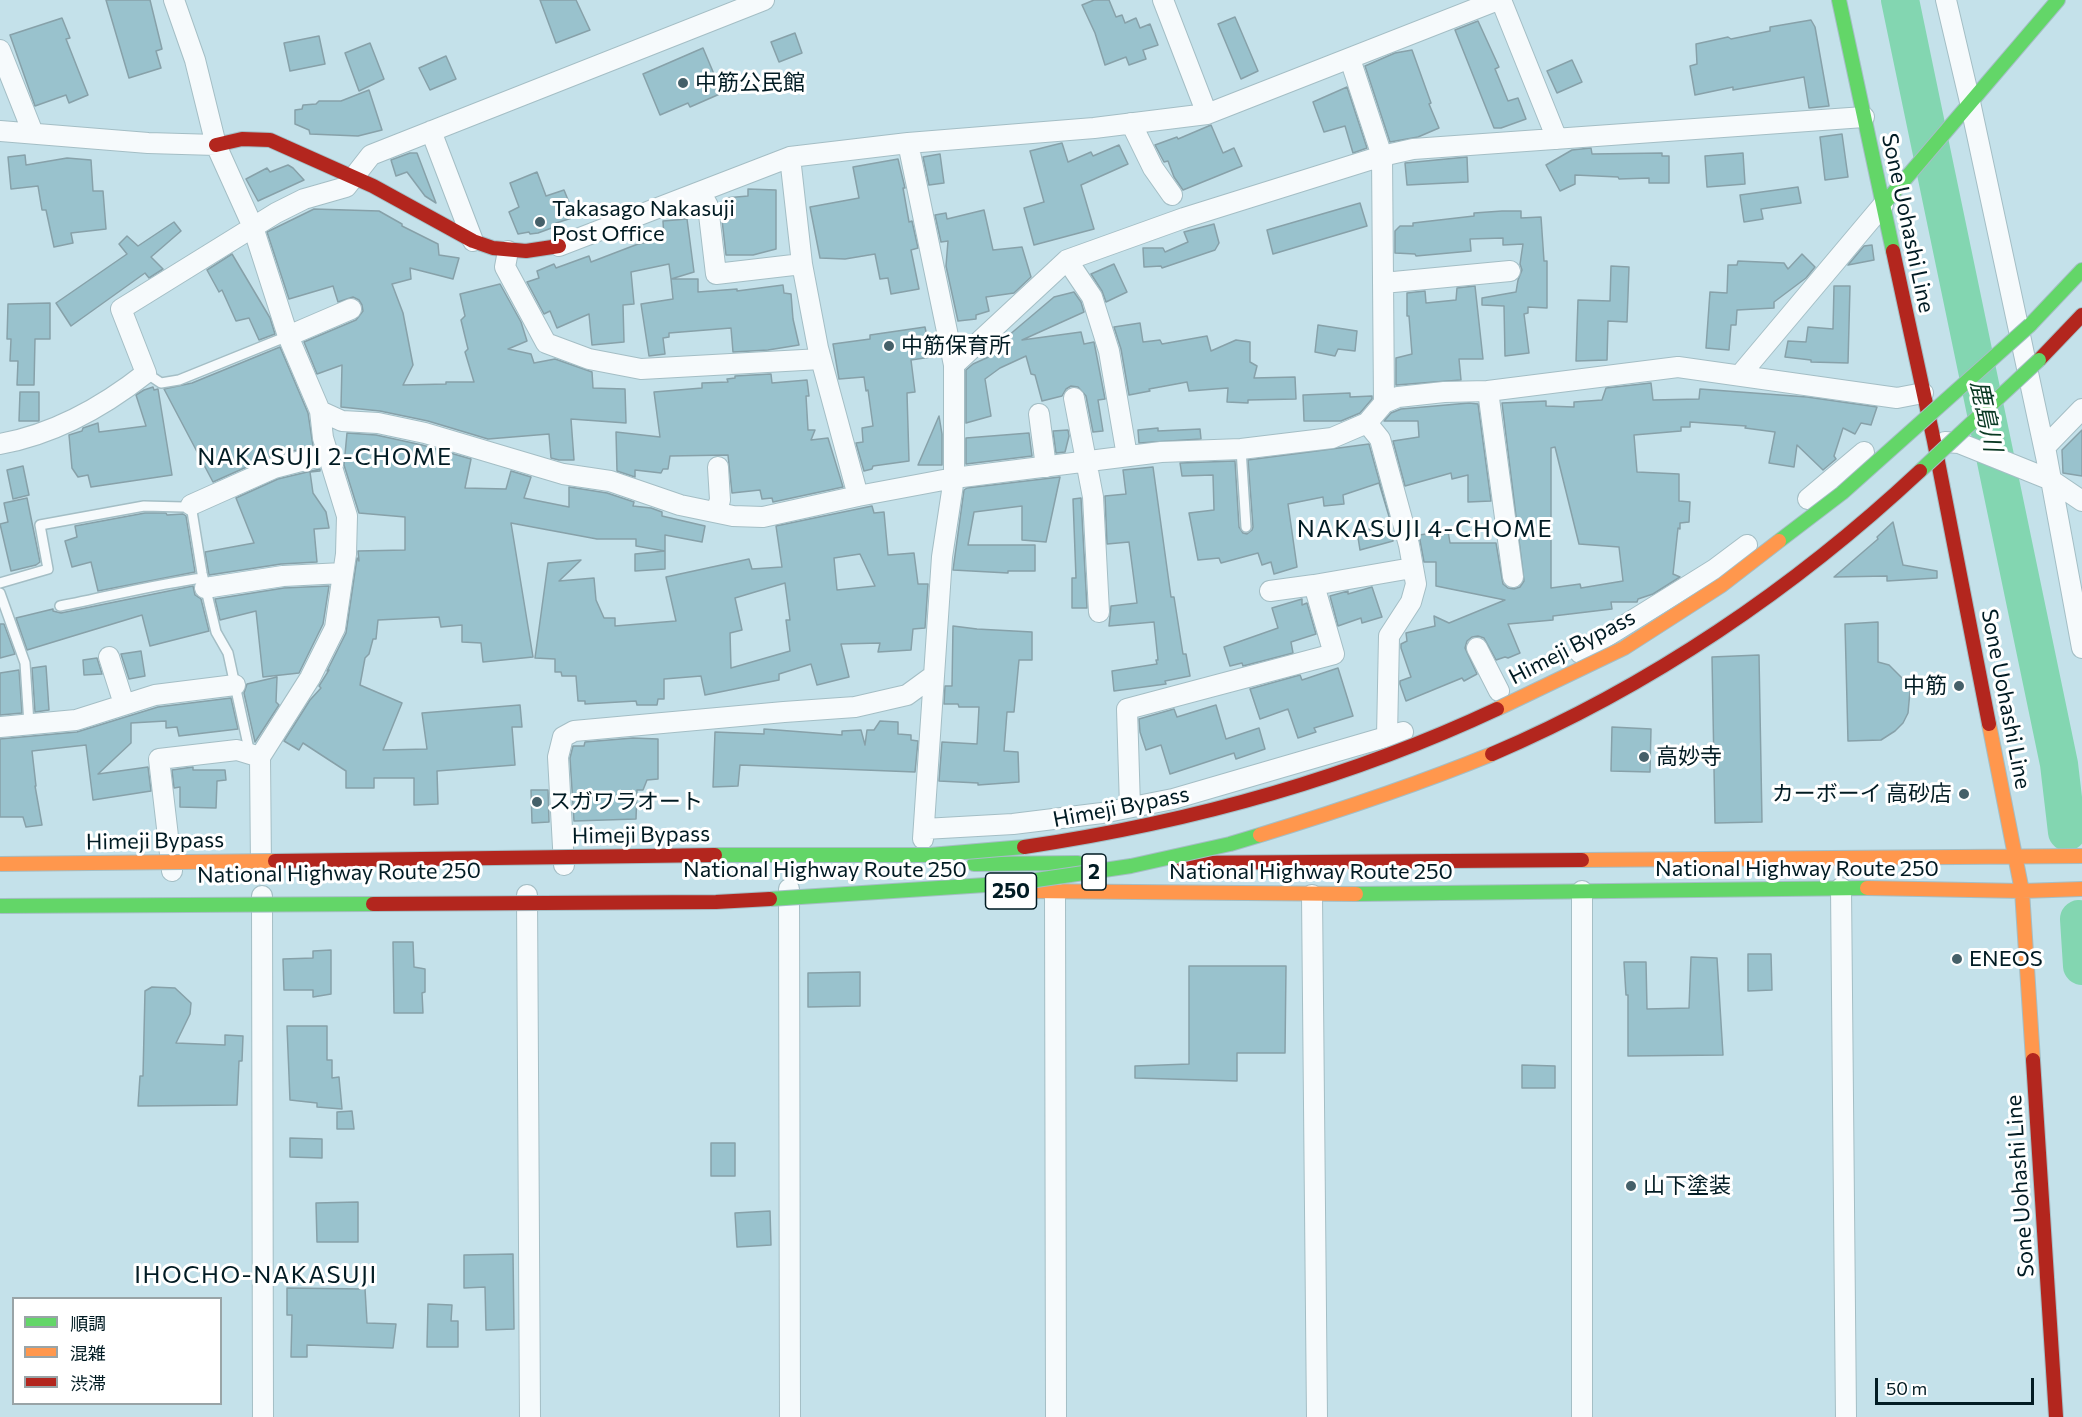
<!DOCTYPE html>
<meta charset="utf-8">
<style>
body{margin:0}
#map{position:relative;width:2082px;height:1417px;overflow:hidden;background:#c4e1ea;font-family:Commissioner,"Noto Sans JP",sans-serif}
canvas{display:block}
.legend{position:absolute;left:12px;top:1297px;width:210px;height:108px;box-sizing:border-box;background:#fff;border:2px solid #99a4a7;margin:0;padding:8px 10px;list-style:none;font-size:18px;color:#011b23}
.legend li{display:flex;align-items:center;gap:12px;height:30px}
.legend b{width:30px;border:2px solid #99a4a7}
.scale{position:absolute;left:1875px;top:1378px;width:159px;height:27px;box-sizing:border-box;border:3px solid #011b23;border-top:0;padding-left:8px;font-size:18px;line-height:21px;white-space:nowrap;color:#011b23;-webkit-text-stroke:4px #fff;paint-order:stroke}
</style>
<div id="map">
<canvas width="2082" height="1417"></canvas>
<ul class="legend">
<li><b style="height:8px;background:#63d668"></b>順調</li>
<li><b style="height:8px;background:#ff974d"></b>混雑</li>
<li><b style="height:8px;background:#b3261e"></b>渋滞</li>
</ul>
<div class="scale">50 m</div>
</div>
<script>
const ctx = document.querySelector('canvas').getContext('2d');
ctx.lineJoin = 'round';
function trace(path, color, width, dash) { ctx.strokeStyle = color; ctx.lineWidth = width; ctx.lineCap = dash ? 'butt' : 'round'; ctx.setLineDash(dash || []); ctx.stroke(path); }
function fill(path, color) { ctx.fillStyle = color; ctx.fill(path, 'evenodd'); }
function label(font, color, halo, rows, align = 'center') {
  ctx.font = font + ' Commissioner,"Noto Sans JP",sans-serif'; ctx.lineWidth = 6; ctx.setLineDash([]); ctx.textBaseline = 'middle'; ctx.strokeStyle = halo; ctx.fillStyle = color; for (const [text, x, y, turn = 0] of rows) {
    ctx.save(); ctx.translate(x, y); ctx.rotate((+turn || 0) * Math.PI / 180); ctx.textAlign = isNaN(turn) ? turn : align; if (halo) ctx.strokeText(text, 0, 0); ctx.fillText(text, 0, 0); ctx.restore();
  }
}
const river = new Path2D(`
 M1900,0L2059,764L2067,832
 M2079,919L2082,966`);
const building = new Path2D(`
 M106,0H150L162,49L156,51L161,68L129,78Z
 M540,0H576L590,30L556,43Z
 M1094,0H1109L1116,17L1122,15L1125,23L1136,18L1140,28L1150,24L1158,45L1143,50L1146,59L1129,65L1126,57L1105,65L1095,33L1082,5Z
 M1235,17L1258,71L1241,79L1218,24Z
 M62,18L70,38L66,39L88,95L69,103L66,95L35,106L10,35Z
 M1811,20L1815,27L1829,106L1809,108L1804,77L1733,90V87L1695,95L1690,66L1697,64L1696,44L1728,37L1731,39L1770,31V27Z
 M1478,21L1499,67L1495,69L1508,101L1518,98L1526,119L1501,128H1494L1455,30Z
 M795,33L802,53L779,62L771,42Z
 M319,36L325,64L290,71L284,43Z
 M370,43L384,79L359,91L345,53Z
 M703,48L722,93L690,107L688,103L660,115L643,74Z
 M1412,50L1431,103L1429,104L1439,128L1418,137L1390,142L1365,66L1395,53Z
 M446,56L456,79L430,90L419,68Z
 M1572,60L1582,82L1557,93L1547,71Z
 M1347,87L1367,148L1353,153L1345,126L1324,132L1313,102Z
 M369,90L382,130L358,136L310,134L309,130L295,124V110L302,109L303,105L316,104L319,101H341Z
 M1211,125L1223,153L1234,148L1242,166L1183,190L1174,177L1168,161L1164,162L1155,145L1177,137L1178,139Z
 M1842,134L1848,177L1825,180L1820,137Z
 M1062,143L1068,162L1091,152L1093,156L1119,145L1128,164L1081,185L1094,229L1034,245L1024,208L1044,202L1030,151Z
 M1591,148L1592,154L1662,153V156H1669V183H1649V178L1619,179L1618,177L1575,175V184L1560,191L1546,165L1572,150Z
 M410,153H417L436,203L425,196L407,172L396,176L391,160Z
 M1743,153L1745,184L1707,187L1705,156Z
 M940,154L944,183L929,185L923,157Z
 M25,155L26,165L67,158L91,160L93,191H103L106,229L71,233L73,243L54,247L46,210H42L38,186L11,189L8,157Z
 M1467,157L1468,182L1407,185L1405,163Z
 M898,159L905,188H903L909,222L912,221L918,248L911,250L919,289L891,294L888,278L880,279L875,254L845,259L820,258L810,207L859,198L853,167Z
 M288,165L293,168L304,180L258,201L246,179L267,168L270,172Z
 M537,172L546,196L564,190L575,217L556,223L557,226L538,233L530,234L529,232L518,234L509,212L519,207L510,183Z
 M1798,187L1801,203L1761,209L1763,219L1744,222L1740,195Z
 M748,189L776,190V249L753,255H726L721,211L724,210L725,198L748,196Z
 M1360,203L1367,226L1273,254L1267,230Z
 M314,209L379,211L402,224V226L438,244L439,255L459,258L453,279L410,268L411,279L392,284L403,313L413,365L403,385L446,384V382H474L465,352L468,349L461,320L465,316L460,294L500,284L521,322L527,341L508,349L531,354L534,363L555,359L592,372L593,388L625,389L626,423L571,419L574,460H559L551,458L549,434L488,439L428,421L380,411L341,407L342,365L317,374L304,342L356,320L363,311L362,305L359,300L353,297L338,302L333,286L289,299L267,232Z
 M984,210L993,250L1022,247L1031,277L1014,293L986,297L989,311L976,315V319L958,321L946,266L948,241L941,242L935,215L946,213L947,219Z
 M1502,211H1521V218L1541,217L1544,261H1547V308L1528,307V313L1524,314L1529,353L1505,356L1504,306L1482,305V298L1516,292L1518,280L1522,270L1520,264L1523,244L1503,245V238L1470,239L1471,251L1416,256L1415,254L1395,253V231L1400,226H1413V223L1474,216V213Z
 M687,219L694,272L671,279L669,264L631,272L634,304L623,305L624,342L592,345L589,314L557,328L550,311L544,314L527,282L539,278L537,271L554,264L556,268L589,256L591,262L638,244L664,239L663,221Z
 M174,222L181,231L151,257L163,269L149,278L145,273L71,326L56,303L127,254L119,244L127,236L138,246Z
 M1214,224L1219,243L1215,250L1162,268L1161,266L1144,267L1143,248H1163L1165,252L1188,242L1184,232Z
 M1872,245L1874,260L1848,265L1864,246Z
 M232,254L270,318L275,334L259,340L249,318L236,321L222,290L219,292L207,270Z
 M1802,254L1815,267L1806,278L1774,302V308L1737,310L1736,325H1731L1729,350L1706,348L1710,292L1727,293L1728,265H1737L1738,261L1784,263L1788,269Z
 M1114,264L1127,292L1106,302L1102,291L1091,274Z
 M1611,266L1629,267L1627,322L1608,321L1607,360L1576,361L1578,300L1610,301Z
 M671,279H698V292L737,289V291L783,285L784,293L791,294L793,319L799,345L768,350L733,352L731,328L669,333V337L663,338L665,354L649,356L641,304L673,299Z
 M1475,286L1483,359H1459L1461,380L1396,385V358L1412,354L1409,316H1407V293L1425,291L1426,303L1456,300L1457,288Z
 M1834,286H1850L1848,363L1811,362V360L1785,357L1788,341L1806,342L1808,327L1833,329Z
 M1074,292L1081,302L1084,312L1022,340L1081,332L1084,344L1094,342L1105,399L1098,400L1103,431L1093,432L1086,396L1078,387L1071,386L1066,389L1062,396L1042,401L1035,375L1031,374L1026,356L1000,368L985,379L991,416L966,423V370L973,364L993,355L992,353L997,351L995,347L1054,297Z
 M50,303V339H35L34,385H17L18,361H10L11,339H7L8,304Z
 M1140,323L1143,342L1160,340L1162,344L1207,336L1211,351L1236,340L1250,342V362L1257,366L1254,378L1295,377L1296,399L1248,400V403L1227,402L1228,388L1189,391L1187,382L1149,389L1150,391L1129,395L1121,349L1114,327Z
 M1318,325L1357,331L1355,351L1338,349L1335,356L1315,352Z
 M925,327L931,357L911,360L915,392L907,393L909,461L873,466L872,469L864,471L856,443L863,442L862,428L873,426L868,390L866,391L864,377L839,379L833,344L870,339V335Z
 M280,347L308,413L313,446L269,457L213,482L164,389L192,383Z
 M771,374L772,383L807,380L809,396H806L808,430H815L811,440L828,438L843,487L773,502L772,498L762,499L760,490L732,493L728,455L670,456L668,469H663L661,473L635,470V477L617,471L616,432L660,437L654,392L702,388V383L728,382L727,379L735,378V376Z
 M1651,383L1653,400L1699,399L1700,389L1807,397L1877,407L1871,425L1861,423L1855,434L1843,428L1834,456L1836,459L1823,470L1797,445L1794,467L1769,463L1775,432L1745,428L1746,426L1690,422V427H1681V431L1634,435L1637,472L1679,474V501L1690,502L1689,522L1680,523V529L1678,528L1673,574L1680,577L1653,594L1638,599L1637,602H1611L1612,609L1553,616V620L1508,624L1520,653L1508,658L1505,657L1496,660L1484,638L1478,636L1472,637L1467,641L1465,648L1477,674L1464,681L1462,678L1406,701L1400,684V681L1411,677L1401,648V644L1407,641L1406,633L1435,626L1434,616L1449,623L1505,600L1436,586V562H1424L1419,535L1448,531L1450,543H1496L1503,584L1508,588L1514,589L1520,587L1524,581L1502,403L1546,401V406L1574,407V402L1602,400L1606,388ZM1555,447L1579,544L1619,547L1623,581L1581,588L1580,584L1551,588V448Z
 M153,387L154,390L158,389L172,475L91,487L88,475L78,477L72,468L69,435L82,431L83,428L98,423L99,432L146,426L136,395L144,390Z
 M20,392H39V421H19Z
 M1350,393V397L1372,396V399L1360,413L1341,421H1304L1303,395Z
 M1469,403L1478,404L1491,501L1468,502V475L1452,479L1451,473L1405,486L1393,441L1419,437L1418,421H1384L1391,413L1401,409Z
 M939,416L942,434V465H918Z
 M1158,428V431L1200,429L1201,439L1139,443L1138,430Z
 M1068,430L1069,436L1065,452L1056,453L1053,431Z
 M2082,430V476L2063,473L2062,450Z
 M347,433L376,435L422,445L471,459L465,488L506,489L511,471L531,477L524,498L569,507V487L607,493L634,502L633,506L651,508L662,512V516L705,526L702,542L665,535V551L636,546V539H597L511,523L533,657L483,662L481,643L462,642V625L441,627L439,617L378,620L376,639H373L369,654L365,658L360,685L402,703L383,750L427,749L422,713L520,705L522,727H512L515,765L437,771L438,804L414,805V778H374V788H346V771L303,743L299,750L284,741L310,700L321,688L319,686L329,670L327,671L346,633L357,558L359,561L358,551L405,550V517L359,513L344,465Z
 M1029,433L1032,456L966,464V438Z
 M1369,444L1391,523L1379,483L1343,495L1344,504L1324,506L1323,497L1288,504L1297,567L1274,574L1271,562L1262,565L1258,553L1221,563L1219,558L1198,560L1189,513L1214,510L1213,475L1182,476L1180,463L1235,461L1239,527L1243,533L1247,534L1252,530L1253,527L1248,460Z
 M23,466L29,495L13,499L7,470Z
 M1153,467L1171,597H1174L1183,654H1186L1190,676L1165,681L1166,684L1114,691L1112,671L1157,664L1156,660H1158L1154,622L1109,626L1111,606L1137,603L1129,542L1107,544L1105,496L1126,494L1123,470Z
 M320,469V471L310,472L313,493L326,512L329,528L314,529L317,562L281,564L209,575L205,552L254,543L236,498L278,479Z
 M1060,477L1046,542L1022,540V506L974,512L968,545H1035V571H1008V573L953,570L964,490L967,488Z
 M27,498L40,562L36,565L11,571L0,524L8,522L4,503Z
 M1081,498L1087,608H1072V578H1076L1073,499Z
 M872,506L874,513L884,512L888,555L914,553L918,584H928L925,628L913,629L911,650L878,652L880,643L841,644L849,677L817,685L811,664L779,674V680L705,695L701,676L664,679V699H658L657,705H637L636,701L585,704V701H578L576,676H562L561,672H555V659L535,658L548,563L581,560L559,581L594,578L596,600L604,618H615V626L676,621L666,577L749,559L752,569L782,567L776,526ZM860,554L875,586L837,590L834,558ZM785,583L790,620H786L790,651L731,668L730,633L742,630L735,598Z
 M145,513H166L167,515L183,514L186,516L195,572L98,591L91,562L72,567L65,541L77,537L75,526Z
 M1893,522L1903,565L1937,571V578L1887,581V576L1834,577L1878,539L1877,537Z
 M1391,526L1393,541L1360,550L1357,531Z
 M665,551V569L635,571V554Z
 M193,586L195,595L201,599L209,631L150,646L142,615L27,650L16,618L53,609V611L61,613Z
 M329,586L323,624L299,673L263,677L256,611L220,620L215,599L284,588Z
 M1372,587L1382,617L1362,623L1361,618L1338,626L1330,596L1348,591V594Z
 M1302,599V605L1307,603L1316,634L1291,642L1293,653L1243,666L1242,663L1230,666L1224,647L1278,628L1272,608Z
 M1878,622V662L1889,665L1905,681L1910,691L1908,713L1903,723L1895,731L1881,740L1848,741L1845,624Z
 M0,624H4L15,654L0,658Z
 M953,626L977,629L1032,632V660H1019L1014,712H1007L1004,751L1018,752L1019,782L978,785V783L939,781L942,742L977,744L979,707H959L958,704H944L945,686H952Z
 M141,651L145,676L129,679L121,654Z
 M1759,655L1762,822L1715,823L1712,657Z
 M97,658L102,674L84,675L83,660Z
 M46,666L49,710L35,712L32,668Z
 M1338,668L1353,716L1314,728L1316,732L1298,738L1288,709L1260,719L1250,689L1300,675L1302,680Z
 M19,670L22,713L0,715V673Z
 M277,677L276,702L279,705L255,742L244,693L247,684Z
 M231,698L238,729L179,736L177,727L166,728V721L131,723V743L98,774L148,767L151,791L93,800L86,745L32,751L36,786H35L42,825L26,827L23,817H0V739L77,732L158,707Z
 M1216,705L1226,739L1259,728L1265,749L1236,759L1234,753L1170,774L1161,745L1146,750L1140,732L1139,719L1174,709L1177,717Z
 M880,721L898,722V734L911,735V740L918,741L915,772L740,765L738,786L713,787L715,732L764,734V729L842,735V731L861,730L865,745L867,730H874Z
 M1612,727L1651,729L1650,772L1611,771Z
 M633,738L658,739V779L647,780L643,790H637L636,819L574,821L570,758L573,746H584L585,742Z
 M193,767V770H225L226,780L217,781L216,808L180,807V787L174,788L172,770Z
 M531,790H548L549,822L532,823Z
 M393,942H413L414,967L425,969V992L422,993L423,1013H394Z
 M331,950V994L313,997V990H284L283,959L313,958V951Z
 M1748,954H1771L1772,990L1748,991Z
 M1691,957L1717,958L1723,1055L1628,1056V995H1626L1624,962H1646L1647,1009L1689,1008Z
 M1189,966H1286L1285,1053H1237V1081L1135,1078V1066L1189,1064Z
 M860,972V1006L808,1007V973Z
 M152,987L175,988L191,1003L190,1014L176,1043L225,1045V1035L243,1036L242,1061H239L237,1105L138,1106L140,1076H143L145,991Z
 M287,1026H327V1060H332V1078L339,1077L342,1109L317,1107V1103L290,1100Z
 M1522,1065L1555,1066V1088H1522Z
 M352,1111L354,1129H337V1112Z
 M290,1138L322,1139V1158L290,1157Z
 M711,1143H735V1176H711Z
 M358,1202V1242H317L316,1203Z
 M770,1211L771,1245L737,1247L735,1213Z
 M513,1254L514,1329L486,1330L485,1287L464,1288V1255Z
 M287,1288L365,1289L367,1323L396,1324L393,1348L307,1345V1357H291L292,1315H287Z
 M428,1304L452,1305L451,1321H458V1347H427Z`);
const lane = new Path2D(`
 M146,373L161,383L179,380L288,336
 M1241,449L1246,527
 M0,583L48,569L40,525L144,506L183,507L191,505L202,573L216,632L228,653L250,754
 M0,593L25,663L29,724
 M60,606C108,597 155,584 203,578`);
const street = new Path2D(`
 M174,0L195,60L216,145L253,227L288,336L320,411L323,438L347,516L346,554L335,628L310,678L260,757L261,870
 M1163,0L1207,114
 M1501,0L1557,139
 M1946,0L1970,102L2051,480
 M0,50L33,133
 M1350,59L1382,156L1384,403
 M1131,123L1153,168L1172,195
 M0,131L148,143L216,145
 M431,131L473,241
 M908,143L954,365V478L942,557L923,839
 M790,157L802,264L818,348L858,496
 M701,193L708,206L716,274L802,264
 M559,246L790,157L908,143L1094,128L1207,114L1498,0
 M508,251L505,267L546,343L589,359L641,369L821,359
 M1067,260L1092,297L1109,351L1127,456
 M1383,283L1510,271
 M288,336L351,309
 M954,365L1067,260L1184,218L1382,156L1413,149L1864,117
 M1740,375L1883,205
 M1488,391L1513,577
 M1074,398L1093,497L1099,612
 M2082,409L2045,447L2082,648
 M320,411L342,421L378,423L425,433L563,474L610,481L680,505L733,516L763,517L858,496L954,478L1161,452L1241,449L1332,438L1367,423L1384,403L1398,397L1444,392L1488,391L1678,367L1897,398L1923,393
 M1039,414L1046,467
 M1367,423L1380,439L1409,545L1416,584L1411,602L1389,636L1387,737
 M1945,442L1959,443L2051,480L2082,501
 M0,444C55,434 103,407 146,373L121,309L276,213L304,199L346,187L371,155L764,0
 M1808,499L1864,452
 M191,505L274,468L328,454
 M716,512L720,500L718,467
 M205,588L283,576L343,573
 M1270,591L1314,585L1412,568
 M1477,648L1499,691
 M1580,653L1715,569L1747,545
 M109,657L124,704
 M0,727L76,720L155,695L235,685
 M1130,807L1127,709L1334,654L1314,585
 M924,829L1013,824L1102,813L1173,799L1403,732
 M564,865L558,757L563,737L574,731L784,712L855,707L907,695L933,676
 M172,871L159,759L237,750L260,757
 M1841,888L1846,1417
 M789,889L790,1417
 M1582,891V1417
 M1055,892L1056,1417
 M527,895L530,1417
 M1312,895L1317,1417
 M262,896L263,1417`);
const fast = new Path2D(`
 M1839,0L1893,251
 M1883,205L2058,0
 M2030,325L2082,270
 M974,864L1078,863
 M1356,894L1867,888`);
const slow = new Path2D(`
 M1989,724L2022,891L2033,1060
 M1582,860L2082,856
 M1867,888L2022,891L2082,889
 M1025,891L1356,894`);
const jam = new Path2D(`
 M216,145L242,139L270,140L373,186L473,241L493,248L526,251L559,246
 M1893,251L1934,441L1989,724
 M2039,360L2082,315
 M1178,863L1582,860
 M2033,1060L2056,1417`);
const fastBridge = new Path2D(`
 M1920,471L2039,360
 M1779,541L1842,493L2030,325
 M715,855H930L1024,847
 M770,899L1016,883L1131,866L1230,844L1260,835
 M0,906L373,904`);
const slowBridge = new Path2D(`
 M1497,709L1624,648L1722,585L1779,541
 M1260,835C1338,811 1416,785 1492,754
 M0,864L275,861`);
const jamBridge = new Path2D(`
 M1492,754C1649,687 1795,588 1920,471
 M1024,847C1186,823 1348,779 1497,709
 M275,861L715,855
 M373,904L716,902L770,899`);
const markers = [
 [683,83,6,"#456069"],
 [540,222,6,"#456069"],
 [889,346,6,"#456069"],
 [1959,686,6,"#456069"],
 [1644,757,6,"#456069"],
 [1964,794,6,"#456069"],
 [537,802,6,"#456069"],
 [1957,959,6,"#456069"],
 [1631,1186,6,"#456069"]
];
const shields = [
 [1094,872,24],
 [1011,891,51]
];
const shieldNames = [
 ["2",1094,872],
 ["250",1011,891]
];
const poiNames = [
 ["中筋公民館",695,83],
 ["Takasago Nakasuji",552,209],
 ["Post Office",552,234],
 ["中筋保育所",901,346],
 ["中筋",1947,686,"right"],
 ["高妙寺",1656,757],
 ["カーボーイ 高砂店",1952,794,"right"],
 ["スガワラオート",549,802],
 ["ENEOS",1969,959],
 ["山下塗装",1643,1186]
];
const streetNames = [
 ["Sone Uohashi Line",1908,223,78],
 ["Himeji Bypass",1572,647,-27],
 ["Sone Uohashi Line",2006,699,79],
 ["Himeji Bypass",1121,807,-11],
 ["Himeji Bypass",641,835,-1],
 ["Himeji Bypass",155,841,-1],
 ["National Highway Route 250",1797,869],
 ["National Highway Route 250",825,870],
 ["National Highway Route 250",1311,872],
 ["National Highway Route 250",339,873,-1],
 ["Sone Uohashi Line",2020,1186,-94]
];
const waterNames = [
 ["鹿島川",1986,416,78]
];
const neighbourhoodNames = [
 ["NAKASUJI 2-CHOME",325,457],
 ["NAKASUJI 4-CHOME",1425,529],
 ["IHOCHO-NAKASUJI",256,1275]
];
trace(river, '#83d6b1', 38);
fill(building, '#99c2cd');
trace(building, '#87a1a9', 1.5);
trace(lane, '#a4bec5', 12);
trace(street, '#a4bec5', 22);
trace(fast, '#a4bec5', 16);
trace(slow, '#a4bec5', 16);
trace(jam, '#a4bec5', 16);
trace(lane, '#f6fafc', 9);
trace(street, '#f6fafc', 20);
trace(fast, '#63d668', 14);
trace(slow, '#ff974d', 14);
trace(jam, '#b3261e', 14);
trace(fastBridge, '#a4bec5', 16, []);
trace(slowBridge, '#a4bec5', 16, []);
trace(jamBridge, '#a4bec5', 16, []);
trace(fastBridge, '#63d668', 14);
trace(slowBridge, '#ff974d', 14);
trace(jamBridge, '#b3261e', 14);
for (const [x, y, r, color] of markers) { const dot = new Path2D(); dot.arc(x, y, r, 0, 2 * Math.PI); ctx.fillStyle = color; ctx.fill(dot); trace(dot, '#fff', 2); }
for (const [x, y, w] of shields) { const box = new Path2D(); box.roundRect(x - w / 2, y - 18, w, 36, 4.5); ctx.fillStyle = '#fff'; ctx.fill(box); trace(box, '#011b23', 1.5); }
label('bold 21px', '#011b23', null, shieldNames);
label('22px', '#011b23', '#fff', poiNames, 'left');
label('22px', '#011b23', '#fff', streetNames);
label('italic 24px', '#093822', '#fff', waterNames);
ctx.letterSpacing = '1.5px';
label('24px', '#011b23', '#fff', neighbourhoodNames);
ctx.letterSpacing = '0px';
</script>
